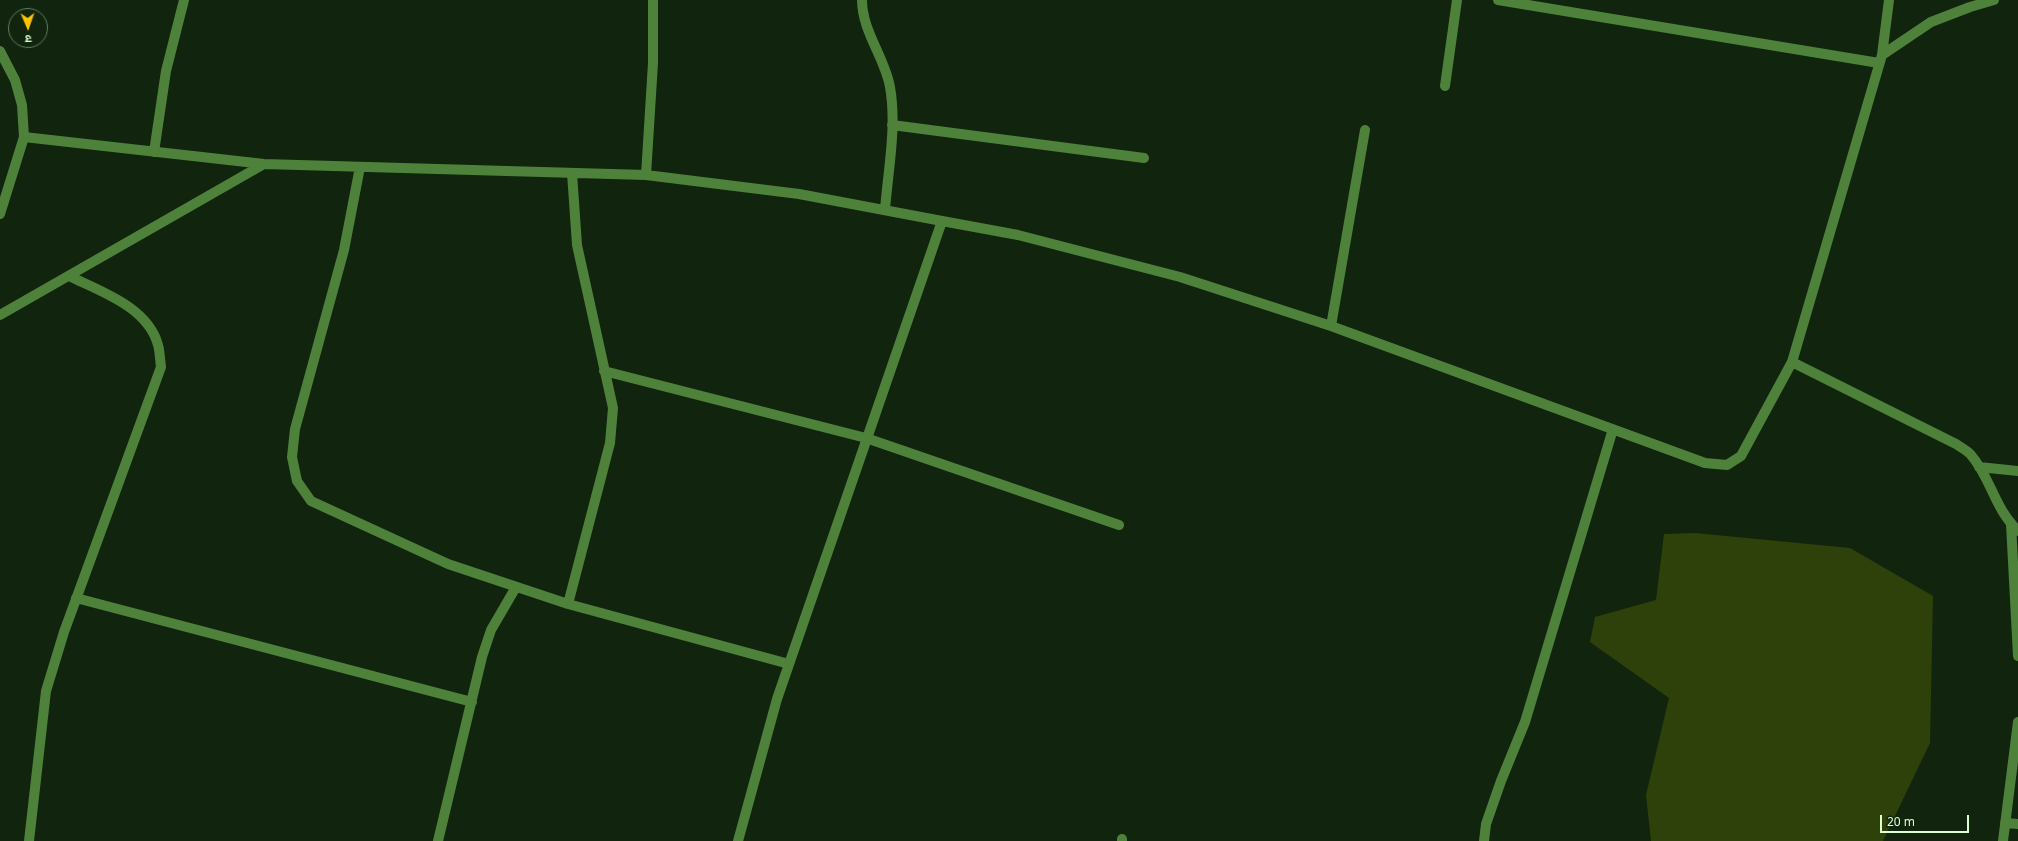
<!DOCTYPE html>
<meta charset="utf-8">
<style>
body{margin:0}
#map{position:relative;width:2018px;height:841px;overflow:hidden;background:#11240e;font-family:"Noto Sans","Noto Sans Devanagari",sans-serif}
canvas{display:block}
.north{position:absolute;left:8px;top:8px;width:40px;height:40px;box-sizing:border-box;background:#11240e;border:1px solid #627c5c;border-radius:50%;rotate:178deg;font-size:11px;font-weight:700;line-height:16px;text-align:center;color:#dbffd1}
.north::after{content:'';display:block;margin:auto;width:14px;height:18px;background:#fac402;clip-path:polygon(50% 0,100% 100%,50% 72%,0 100%)}
.scale{position:absolute;left:1880px;top:815px;width:89px;height:18px;box-sizing:border-box;border:2px solid #dbffd1;border-top:0;padding-left:5px;font-size:12px;line-height:14px;white-space:nowrap;color:#dbffd1;-webkit-text-stroke:3px #11240e;paint-order:stroke}
</style>
<div id="map">
<canvas width="2018" height="841"></canvas>
<div class="north">उ</div>
<div class="scale">20 m</div>
</div>
<script>
const ctx = document.querySelector('canvas').getContext('2d');
ctx.lineJoin = 'round';
function fill(path, color) { ctx.fillStyle = color; ctx.fill(path, 'evenodd'); }
function trace(path, color, width, dash) { ctx.strokeStyle = color; ctx.lineWidth = width; ctx.lineCap = dash ? 'butt' : 'round'; ctx.setLineDash(dash || []); ctx.stroke(path); }
const water = new Path2D(`
 M1695,533L1850,548L1933,596L1930,743L1883,841H1651L1646,795L1669,698L1590,642L1595,617L1656,600L1664,534Z`);
const minor = new Path2D(`
 M862,0C862,31 885,58 890,87C897,127 888,170 885,210
 M1498,0L1879,63
 M0,51L15,80L22,105L24,137L0,214
 M1882,55L1931,22L1970,7L1994,0
 M1445,86L1457,0
 M892,125L1144,158
 M24,137L264,164L646,175L799,194L942,221L1018,235L1180,277L1331,326L1705,463L1727,465L1741,456L1792,362L1882,55L1889,0
 M154,152L166,71L184,0
 M360,167L344,250L295,429L292,457L297,481L311,501L448,564L568,604L789,664
 M646,175L653,63V0
 M0,315L264,164
 M1331,326L1365,130
 M1792,362L1956,444C1960,447 1967,450 1971,455C1991,478 1994,508 2018,531
 M604,371L866,438L1119,525
 M1979,467L2018,471
 M2011,524L2018,656
 M76,598L472,702
 M568,604L610,443L613,408L577,245L572,173
 M2005,823L2018,824
 M1122,839V841
 M29,841L46,691L64,632L161,367C160,360 160,352 158,345C148,307 100,291 69,276
 M438,841L482,657L491,630L516,587
 M738,841L777,699L942,221
 M1484,841L1486,824L1501,781L1525,722L1613,429
 M2003,841L2018,722`);
fill(water, '#2f410a');
trace(minor, '#4e823a', 10);
</script>
